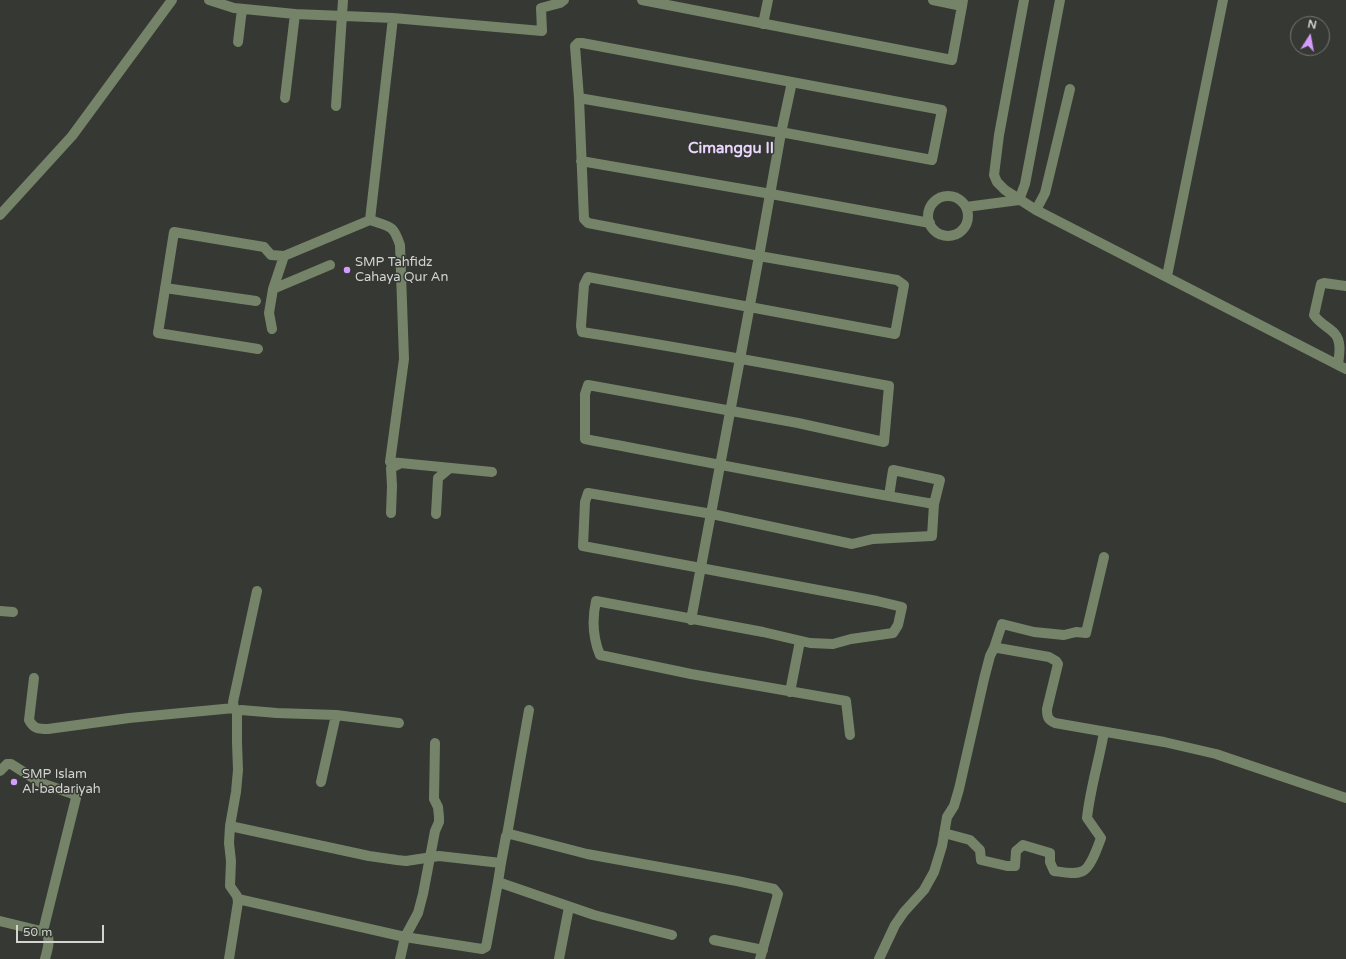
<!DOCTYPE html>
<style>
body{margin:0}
#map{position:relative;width:1346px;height:959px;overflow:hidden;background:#353833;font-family:"Varela Round",sans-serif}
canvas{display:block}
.north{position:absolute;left:1290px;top:16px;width:40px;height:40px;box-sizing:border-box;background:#353833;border:1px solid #747672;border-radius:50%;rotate:11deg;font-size:11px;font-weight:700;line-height:16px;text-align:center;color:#d3d4d1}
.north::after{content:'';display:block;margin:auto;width:14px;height:18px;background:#d39cfd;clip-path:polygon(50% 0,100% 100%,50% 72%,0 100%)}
.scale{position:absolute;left:16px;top:925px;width:88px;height:18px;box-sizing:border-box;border:2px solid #d3d4d1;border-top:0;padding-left:5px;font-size:12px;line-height:14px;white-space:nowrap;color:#d3d4d1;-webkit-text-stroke:3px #353833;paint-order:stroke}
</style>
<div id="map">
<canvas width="1346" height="959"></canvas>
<div class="north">N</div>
<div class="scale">50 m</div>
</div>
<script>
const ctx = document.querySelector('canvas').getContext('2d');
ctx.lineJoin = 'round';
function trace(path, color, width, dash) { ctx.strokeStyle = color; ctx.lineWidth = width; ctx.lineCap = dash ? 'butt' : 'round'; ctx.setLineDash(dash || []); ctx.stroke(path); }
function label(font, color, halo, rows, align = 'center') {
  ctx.font = font + ' "Varela Round",sans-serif'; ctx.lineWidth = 3; ctx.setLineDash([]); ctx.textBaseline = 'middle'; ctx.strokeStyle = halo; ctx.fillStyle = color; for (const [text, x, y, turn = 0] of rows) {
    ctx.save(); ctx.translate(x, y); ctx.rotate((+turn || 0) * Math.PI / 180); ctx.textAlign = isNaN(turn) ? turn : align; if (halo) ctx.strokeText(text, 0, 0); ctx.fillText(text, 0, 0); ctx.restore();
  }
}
const minor = new Path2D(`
 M209,0L234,8L295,14L393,18L542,31L541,8L560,3L564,0
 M642,0L952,60L962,6
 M933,0L962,6L963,0
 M1024,0L999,135L994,175L997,182L1005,190L1036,210L1346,369
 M393,18L370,220C390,227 393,224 400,245L404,359L390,462L492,472
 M763,24L768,0
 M238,42L242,9
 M285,98L295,14
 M579,98L781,133H786L932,160L942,110L582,43H578L575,46L579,98L584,219L588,223L759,256L781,133L792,82
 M336,106L343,0
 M581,161L771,194L930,223
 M928 216a20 20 0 1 1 40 0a20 20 0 1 1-40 0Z
 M966,207L1019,200L1025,184L1060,0
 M1036,210L1045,193L1070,89
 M0,215L72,136L172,0
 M1167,276L1223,0
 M165,288L256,301
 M273,289L330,265
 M272,329L269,313L273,289L284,256L370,220
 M258,349L158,333L174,232L264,247L271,255L284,256
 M1338,365C1339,356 1342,342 1335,334C1329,327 1320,324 1314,315L1321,284L1324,283L1346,286
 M391,513L392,486L391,468L401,463
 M436,514L438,478L450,468
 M0,611L13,612
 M691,620C708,533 724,446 740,359L759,256L897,280L904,285L895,334L588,277L584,285L581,326L582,332C685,348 787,367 889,386L884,442L798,423L588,385L585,394V439C701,461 817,484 934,504
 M994,648L1002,624L1034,632L1064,635L1076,632L1086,633L1104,557
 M34,678L29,720C34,729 38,729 48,729L129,718L234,708
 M790,692L800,641
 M237,713L234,708L233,702L257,591
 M850,735L846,701L691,674L600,655C593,638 592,619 596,601L763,632L810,643L833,644L851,639L893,633L898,625L902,607L877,601L583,546L585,502L588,493L712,514L852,544L873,539L932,536L934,504L940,480L893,470L889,496
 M0,771L7,764H11L41,783L73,794L76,798L43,931
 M321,782L336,715
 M230,826L369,856L397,860L406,861L439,856L501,863L498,882L594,915L672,935
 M944,833L970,840L980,850L981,860L1007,866H1015L1016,851L1023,845L1050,853V862L1054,871C1062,872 1075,875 1083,871C1091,867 1098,846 1101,838L1087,818C1090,789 1099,761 1104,732
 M507,835L529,710
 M501,863L506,836L510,834L587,854L737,881L774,889L778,894L760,959
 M238,899L405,937L482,949L486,947L487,942L498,882
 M0,921L45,932C52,938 47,951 45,959
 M714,940L763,950
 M229,959L238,902L237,896L230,886L231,861L229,843L230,826L236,792L238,770L237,743V711L241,710L277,713L336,715L399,723
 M400,959L405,937L418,913L423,894L435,831L439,822V817L438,807L434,799L435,743
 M559,959L569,907
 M879,959L895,925L904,912L924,890L934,872L942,846L947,817L954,806L959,789L984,679L990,656L994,648H998L1049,657L1056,661L1058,664L1047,709C1047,717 1048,720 1055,723L1164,742L1216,754L1346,798`);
const markers = [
 [347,270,4,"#d39cfd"],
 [14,782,4,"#d39cfd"]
];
const poiNames = [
 ["SMP Tahfidz",355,263],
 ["Cahaya Qur An",355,278],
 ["SMP Islam",22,775],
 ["Al-badariyah",22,790]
];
const quarterNames = [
 ["Cimanggu II",731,149]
];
trace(minor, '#758368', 10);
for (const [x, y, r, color] of markers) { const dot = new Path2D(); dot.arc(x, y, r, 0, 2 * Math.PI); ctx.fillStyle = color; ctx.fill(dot); trace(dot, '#353833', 1.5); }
label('13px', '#d3d4d1', '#353833', poiNames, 'left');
label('bold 15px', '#ecd6ff', '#353833', quarterNames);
</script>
